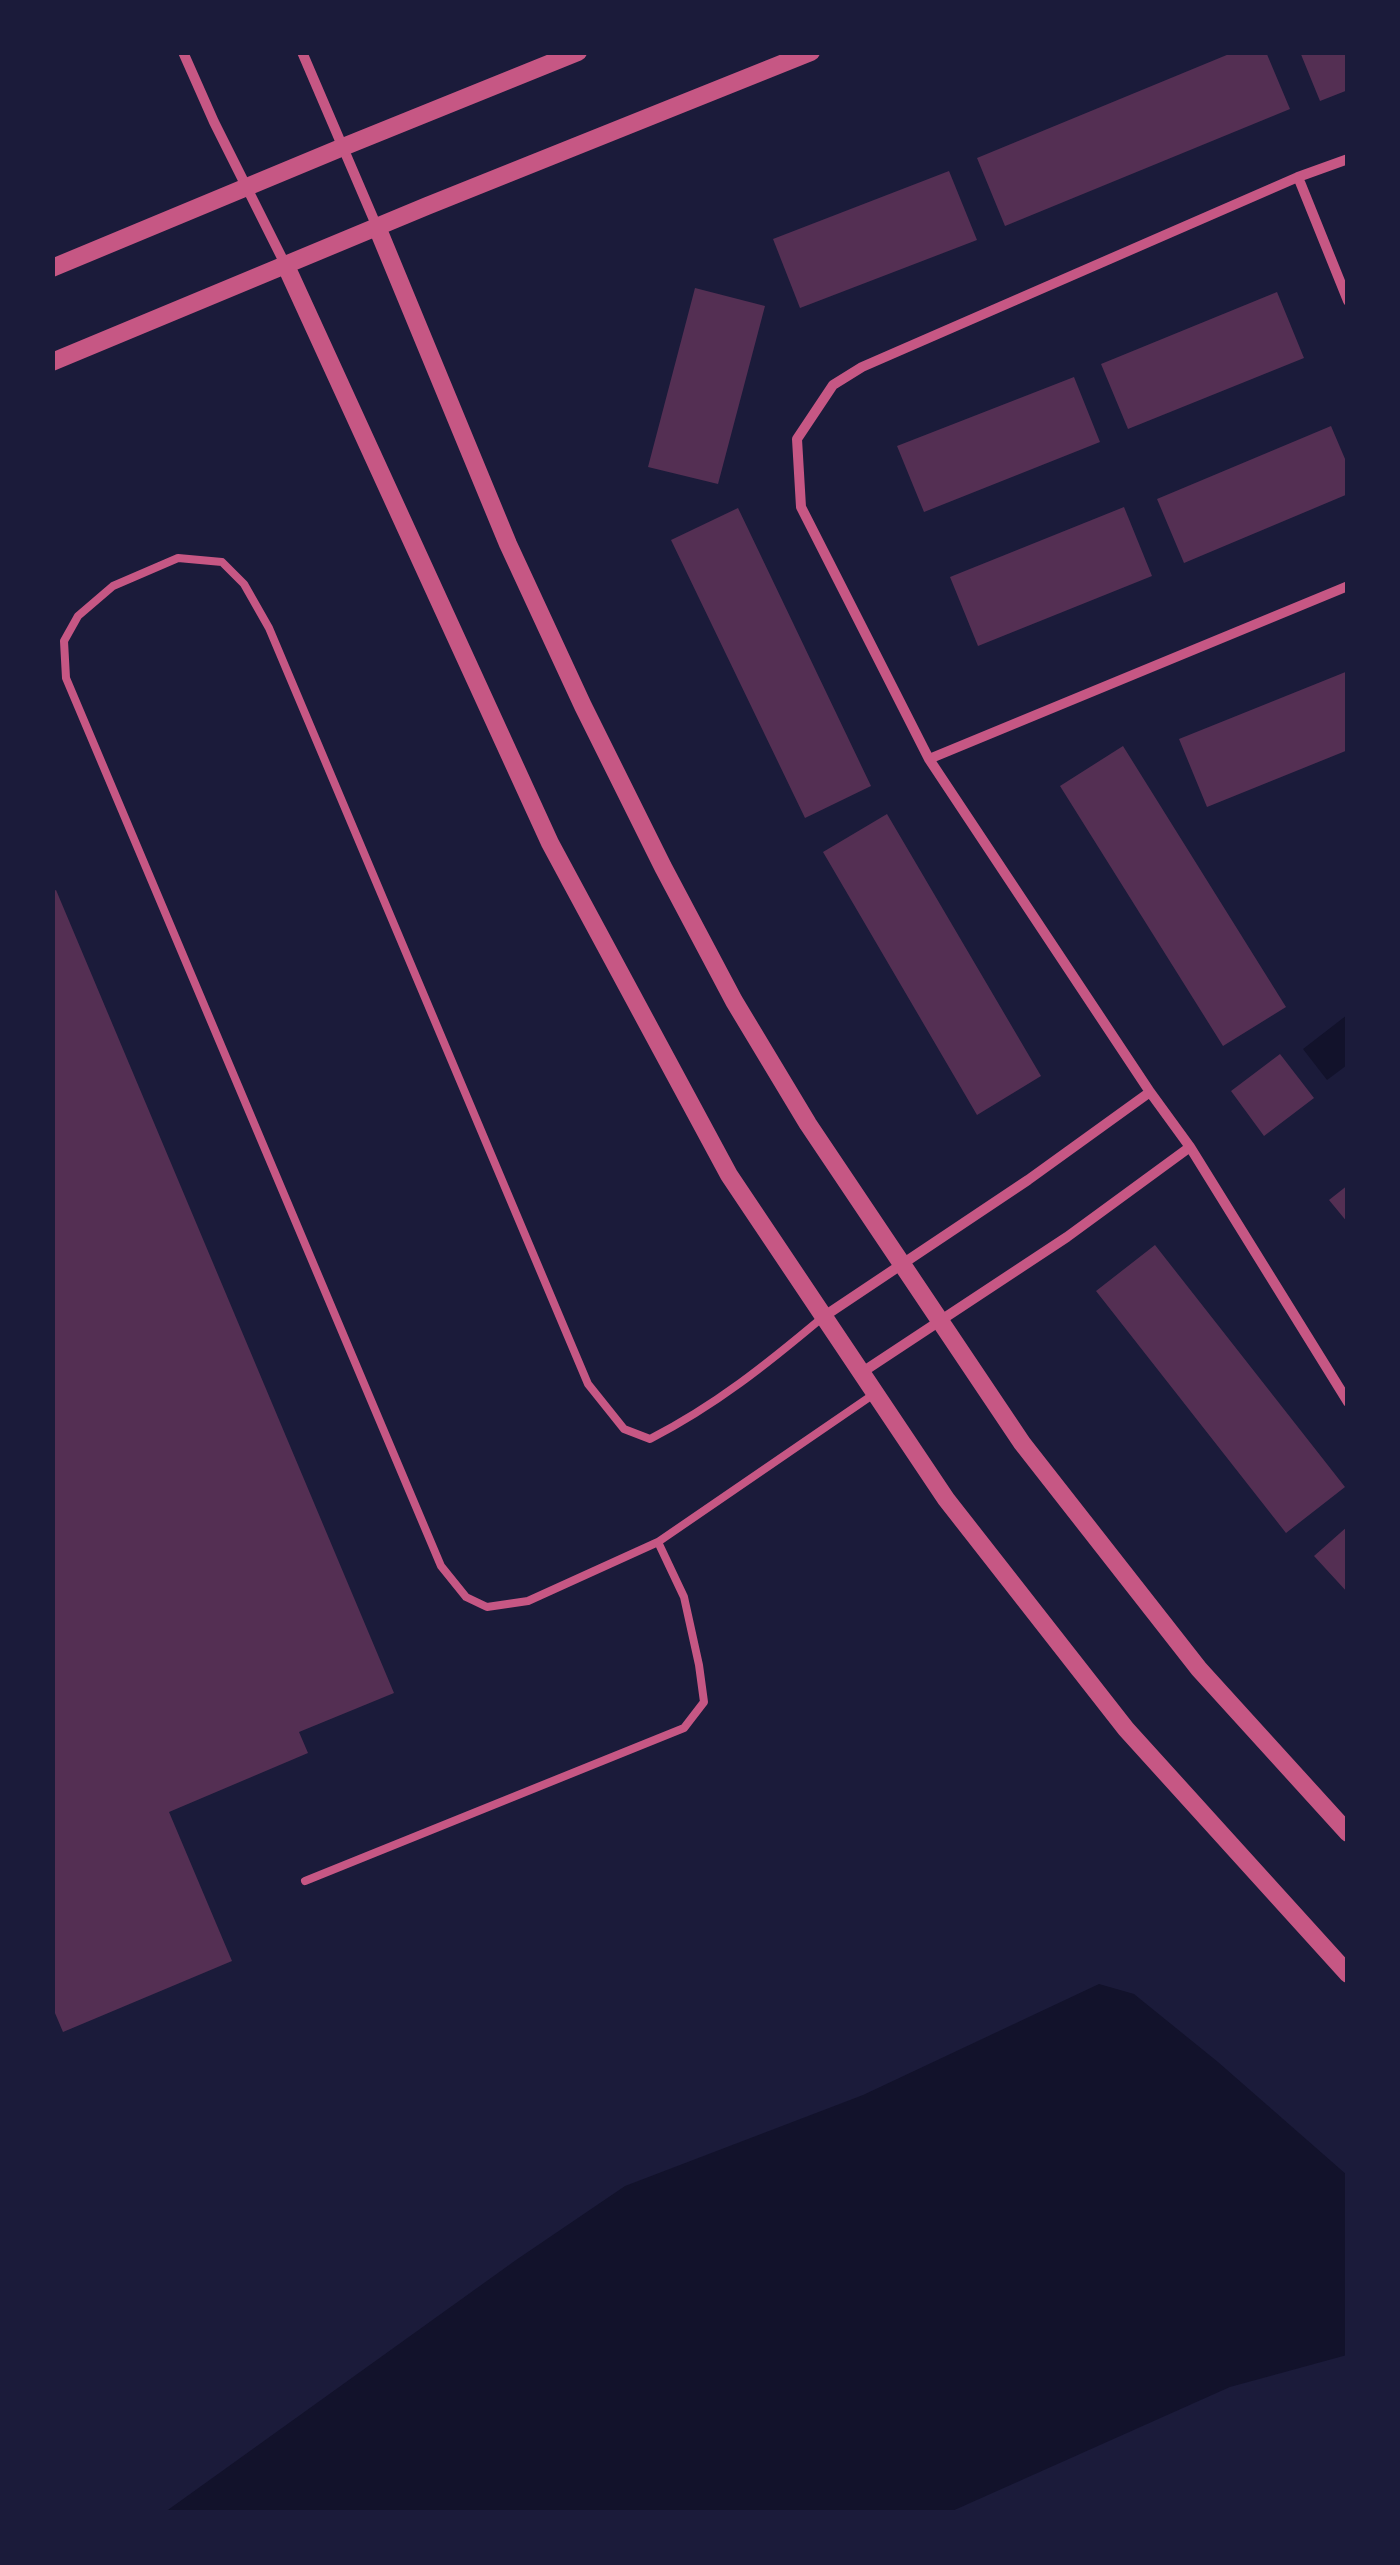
<!DOCTYPE html>
<style>
body{margin:0}
#map{position:relative;width:1400px;height:2565px;overflow:hidden;background:#1b1b3a;font-family:"PT Sans",sans-serif}
canvas{display:block}
.frame{position:absolute;inset:0;border:55px solid #1b1b3a;pointer-events:none}
</style>
<div id="map">
<canvas width="1400" height="2565"></canvas>
<div class="frame"></div>
</div>
<script>
const ctx = document.querySelector('canvas').getContext('2d');
ctx.lineJoin = 'round';
function fill(path, color) { ctx.fillStyle = color; ctx.fill(path, 'evenodd'); }
function trace(path, color, width, dash) { ctx.strokeStyle = color; ctx.lineWidth = width; ctx.lineCap = dash ? 'butt' : 'round'; ctx.setLineDash(dash || []); ctx.stroke(path); }
const water = new Path2D(`
 M1347,1015V1065L1327,1080L1303,1049Z
 M1099,1984L1134,1994L1218,2062L1347,2175V2355L1230,2387L950,2512H165L516,2260L625,2186L863,2095Z`);
const building = new Path2D(`
 M1234,52H1266L1290,109L1005,226L977,158Z
 M1300,52H1348V90L1320,101Z
 M949,171L977,240L800,308L773,239Z
 M695,288L765,306L718,484L648,467Z
 M1277,292L1304,358L1128,429L1101,364Z
 M1074,377L1100,442L924,512L897,446Z
 M1331,426L1348,466V494L1184,563L1157,499Z
 M1124,507L1152,576L978,646L950,577Z
 M738,508L871,786L805,818L671,540Z
 M1348,671V750L1207,807L1179,739Z
 M1123,746L1286,1007L1223,1046L1060,786Z
 M887,814L1041,1076L977,1115L823,852Z
 M56,890L394,1693L299,1732L308,1753L169,1812L232,1961L63,2032L52,2006V892Z
 M1280,1054L1314,1098L1264,1136L1231,1091Z
 M1348,1185V1223L1329,1200Z
 M1155,1245L1345,1487L1286,1533L1096,1291Z
 M1348,1526V1593L1314,1556Z`);
const service = new Path2D(`
 M823,1317C767,1364 716,1405 650,1439L624,1429L588,1384L269,628L244,584L222,562L178,558L113,586L78,616L64,641L66,678L441,1566L466,1597L487,1607L528,1601L658,1542L874,1394
 M305,1881L684,1728L704,1702L699,1665L684,1597L658,1542`);
const minor = new Path2D(`
 M183,52L214,122L286,266
 M302,52L377,227
 M1348,159L1298,177L862,367L833,385L797,439L801,507L929,759L1150,1092L1190,1147L1348,1402
 M1298,177L1348,301
 M929,759L1348,586
 M823,1317L1028,1180L1150,1092
 M861,1373L1067,1237L1190,1147`);
const tertiary = new Path2D(`
 M377,227L508,544L583,706L663,867L734,1001L808,1124L1022,1443L1199,1669L1348,1833
 M286,266L550,843L729,1175L946,1499L1126,1729L1348,1974
 M52,268L343,147L578,52
 M52,362L427,206L811,52`);
fill(water, '#12122b');
fill(building, '#542f53');
trace(service, '#c65784', 8);
trace(minor, '#c65784', 10);
trace(tertiary, '#c65784', 18);
</script>
